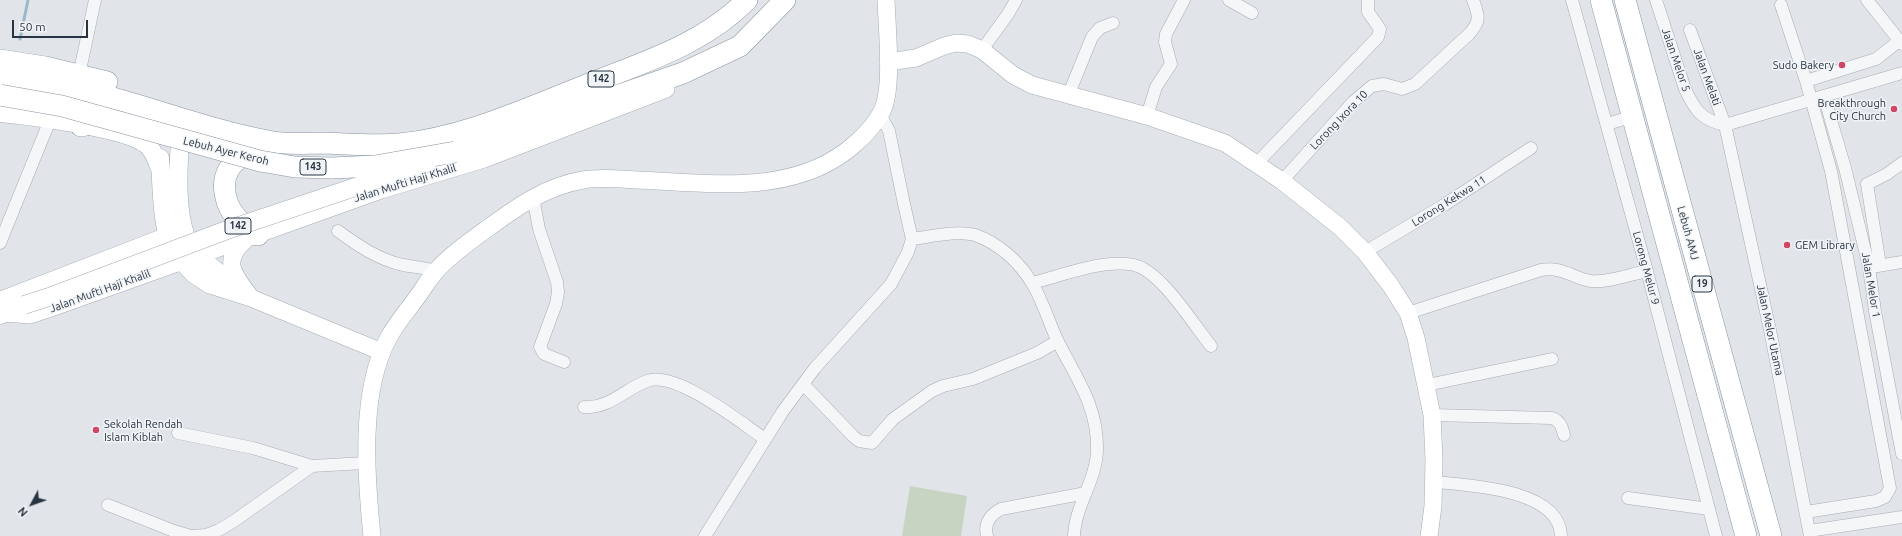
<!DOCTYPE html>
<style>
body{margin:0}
#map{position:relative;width:1902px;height:536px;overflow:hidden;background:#e1e5ea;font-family:Ubuntu,sans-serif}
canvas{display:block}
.north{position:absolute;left:12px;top:484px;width:40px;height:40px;-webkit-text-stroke:3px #f1f4f7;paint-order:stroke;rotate:229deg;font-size:11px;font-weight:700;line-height:16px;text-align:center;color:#293442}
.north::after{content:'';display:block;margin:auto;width:14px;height:18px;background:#293442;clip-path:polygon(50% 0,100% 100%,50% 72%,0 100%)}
.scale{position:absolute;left:12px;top:20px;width:76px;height:18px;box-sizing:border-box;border:2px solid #293442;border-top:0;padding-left:5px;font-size:12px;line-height:14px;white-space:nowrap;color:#293442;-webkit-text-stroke:3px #f1f4f7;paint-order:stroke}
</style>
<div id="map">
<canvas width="1902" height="536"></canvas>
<div class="north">N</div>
<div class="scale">50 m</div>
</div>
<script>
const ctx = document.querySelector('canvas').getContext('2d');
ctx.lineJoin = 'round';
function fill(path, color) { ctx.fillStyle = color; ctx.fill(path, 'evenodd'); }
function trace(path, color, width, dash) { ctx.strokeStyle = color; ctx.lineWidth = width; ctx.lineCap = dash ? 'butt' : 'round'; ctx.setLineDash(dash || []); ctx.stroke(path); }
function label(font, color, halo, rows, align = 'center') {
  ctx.font = font + ' Ubuntu,sans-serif'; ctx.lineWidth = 3; ctx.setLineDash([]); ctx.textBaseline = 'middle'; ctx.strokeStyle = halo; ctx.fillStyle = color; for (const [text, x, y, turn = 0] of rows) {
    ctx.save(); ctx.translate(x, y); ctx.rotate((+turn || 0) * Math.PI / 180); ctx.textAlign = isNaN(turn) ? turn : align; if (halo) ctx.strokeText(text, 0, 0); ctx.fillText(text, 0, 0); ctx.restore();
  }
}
const green = new Path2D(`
 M910,486L967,496L961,536H902Z`);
const stream = new Path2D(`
 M20,39L28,0`);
const street = new Path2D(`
 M1229,0L1252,13
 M1572,0L1647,271L1716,536
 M1656,0L1685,89C1695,110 1701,120 1725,125L1902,73
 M1867,0L1902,44
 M1781,5L1806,81L1831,171L1890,488L1885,497L1876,501L1806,512
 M1690,30L1725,125L1770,330L1810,536
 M982,50L1008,14L1016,0
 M79,75L95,0
 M1806,81L1876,59L1899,41
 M1068,96L1092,37L1100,28L1113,23
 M1824,96L1845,168L1869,267L1875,311L1902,454
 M1147,116L1156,87L1171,64L1165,42L1166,34L1184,0
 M1607,124L1631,117
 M1257,163L1378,37L1380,29L1368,12V0
 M1282,181L1353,102L1372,86L1384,84L1402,89L1415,84L1469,34C1481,21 1479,16 1473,0
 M533,197L539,229L557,282L558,292L556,304L540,347L544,354L564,362
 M338,231C357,245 379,260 403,265C414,267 426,268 437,271
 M912,239C929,237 958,230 975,235C999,243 1020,263 1032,283C1043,301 1049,323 1058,342C1076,377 1098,407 1097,449C1097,480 1075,505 1074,536
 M0,243L50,120
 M1365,252L1444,205L1531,148
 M1880,265L1867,184L1887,174L1902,163
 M1872,267L1902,262
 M1032,283C1061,276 1105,258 1134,265C1161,271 1193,324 1211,346
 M1408,313L1541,270C1562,266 1572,278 1591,281C1607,283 1631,274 1647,271
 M803,384L853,436L859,441L872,443L893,419L932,391L943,386L973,379L1037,353L1058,341
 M1427,385L1552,359
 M584,407C609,409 625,389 647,381C676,370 741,423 765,439
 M1432,415L1552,418C1560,421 1562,426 1564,435
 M178,433L253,448L312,466L365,463
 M1434,482C1468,485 1560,489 1561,536
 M1628,498L1709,509
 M108,505L174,531L191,536L206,535L219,530L234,521L312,466
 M1809,531L1902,517
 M705,536L783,411L815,368L891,284L908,252L912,239L904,204L889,131L880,114
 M987,536C984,523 990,515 1001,509L1086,493`);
const secondary = new Path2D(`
 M888,62L916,58L944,46L956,43L968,44L982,50L1013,75L1032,85L1147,116L1225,143L1282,181L1340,227L1365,252L1391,286L1408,313L1416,338L1432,415L1434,460L1433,506L1429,536
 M245,240C220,262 235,276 251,298
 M197,255L241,290
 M181,261L193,274L210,285L251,298L382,352
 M4,313L30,315L54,307L381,190L484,159L666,89
 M372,536C366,477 359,391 389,337C396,324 406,312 415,300C422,291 428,280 436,271C450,255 470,241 488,228C517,207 546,186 583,180C600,177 619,179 637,180C710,183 797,197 856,143C867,133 881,118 885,103C892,78 887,27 886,0`);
const primary = new Path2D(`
 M0,113C29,116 127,128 147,145C154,151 157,161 160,169
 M181,125C179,159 174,208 187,240C189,245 194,251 197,255
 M160,158C161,179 162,230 172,248C174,252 178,257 181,261
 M0,301L184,230
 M0,315L24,305`);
const highway = new Path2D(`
 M1601,0L1746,536
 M1625,0L1771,536
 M0,60L45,67L107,82
 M0,77C30,81 61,84 90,92C151,107 211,131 273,142C291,145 306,143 324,143C350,144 374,146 399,144C463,138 525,109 584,86C643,62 701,46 747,0
 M81,126C94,124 107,120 103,104
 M257,151C230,157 218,177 228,204C233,218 247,227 258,235
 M455,152L683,73L740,46L785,0`);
const primaryBridge = new Path2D(`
 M24,305L52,296L227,230L427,163`);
const highwayBridge = new Path2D(`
 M0,95L62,106L260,161L295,167L332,168L375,166L455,152`);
const markers = [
 [1842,65,4,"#cf4667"],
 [1894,109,4,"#cf4667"],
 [1787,245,4,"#cf4667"],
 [96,430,4,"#cf4667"]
];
const shields = [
 [601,79,26],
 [313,167,26],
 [238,226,26],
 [1702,284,20]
];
const shieldNames = [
 ["142",601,79],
 ["143",313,167],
 ["142",238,226],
 ["19",1702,284]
];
const streetNames = [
 ["Jalan Melor 5",1676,60,71],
 ["Jalan Melati",1707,77,70],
 ["Lorong Ixora 10",1339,120,-46],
 ["Lebuh Ayer Keroh",226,151,14],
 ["Jalan Mufti Haji Khalil",405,183,-17],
 ["Lorong Kekwa 11",1449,201,-32],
 ["Lebuh AMJ",1688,233,75],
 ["Lorong Melur 9",1646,268,75],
 ["Jalan Melor 1",1871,285,80],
 ["Jalan Mufti Haji Khalil",100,291,-20],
 ["Jalan Melor Utama",1770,330,78]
];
const poiNames = [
 ["Sudo Bakery",1834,65],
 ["Breakthrough",1886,103],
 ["City Church",1886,116],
 ["GEM Library",1795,245,"left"],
 ["Sekolah Rendah",104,424,"left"],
 ["Islam Kiblah",104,437,"left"]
];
fill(green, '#c8d4c2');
trace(stream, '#9cb7ca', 3);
trace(street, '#a6acb4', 13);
trace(secondary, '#a6acb4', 18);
trace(primary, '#a0abb6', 19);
trace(highway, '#8894a1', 22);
trace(street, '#f4f6f8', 12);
trace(secondary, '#fff', 17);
trace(primary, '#fff', 18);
trace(highway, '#fff', 21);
trace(primaryBridge, '#a0abb6', 19, []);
trace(highwayBridge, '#8894a1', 22, []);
trace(primaryBridge, '#fff', 18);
trace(highwayBridge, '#fff', 21);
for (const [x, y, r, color] of markers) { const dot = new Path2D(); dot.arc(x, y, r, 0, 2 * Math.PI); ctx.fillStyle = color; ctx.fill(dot); trace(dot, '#f1f4f7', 1.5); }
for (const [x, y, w] of shields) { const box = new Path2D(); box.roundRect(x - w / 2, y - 8, w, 16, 3); ctx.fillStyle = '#f1f4f7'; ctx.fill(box); trace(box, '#293442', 1); }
label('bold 10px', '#293442', null, shieldNames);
label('11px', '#293442', '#f1f4f7', streetNames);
label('11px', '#293442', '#f1f4f7', poiNames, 'right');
</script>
